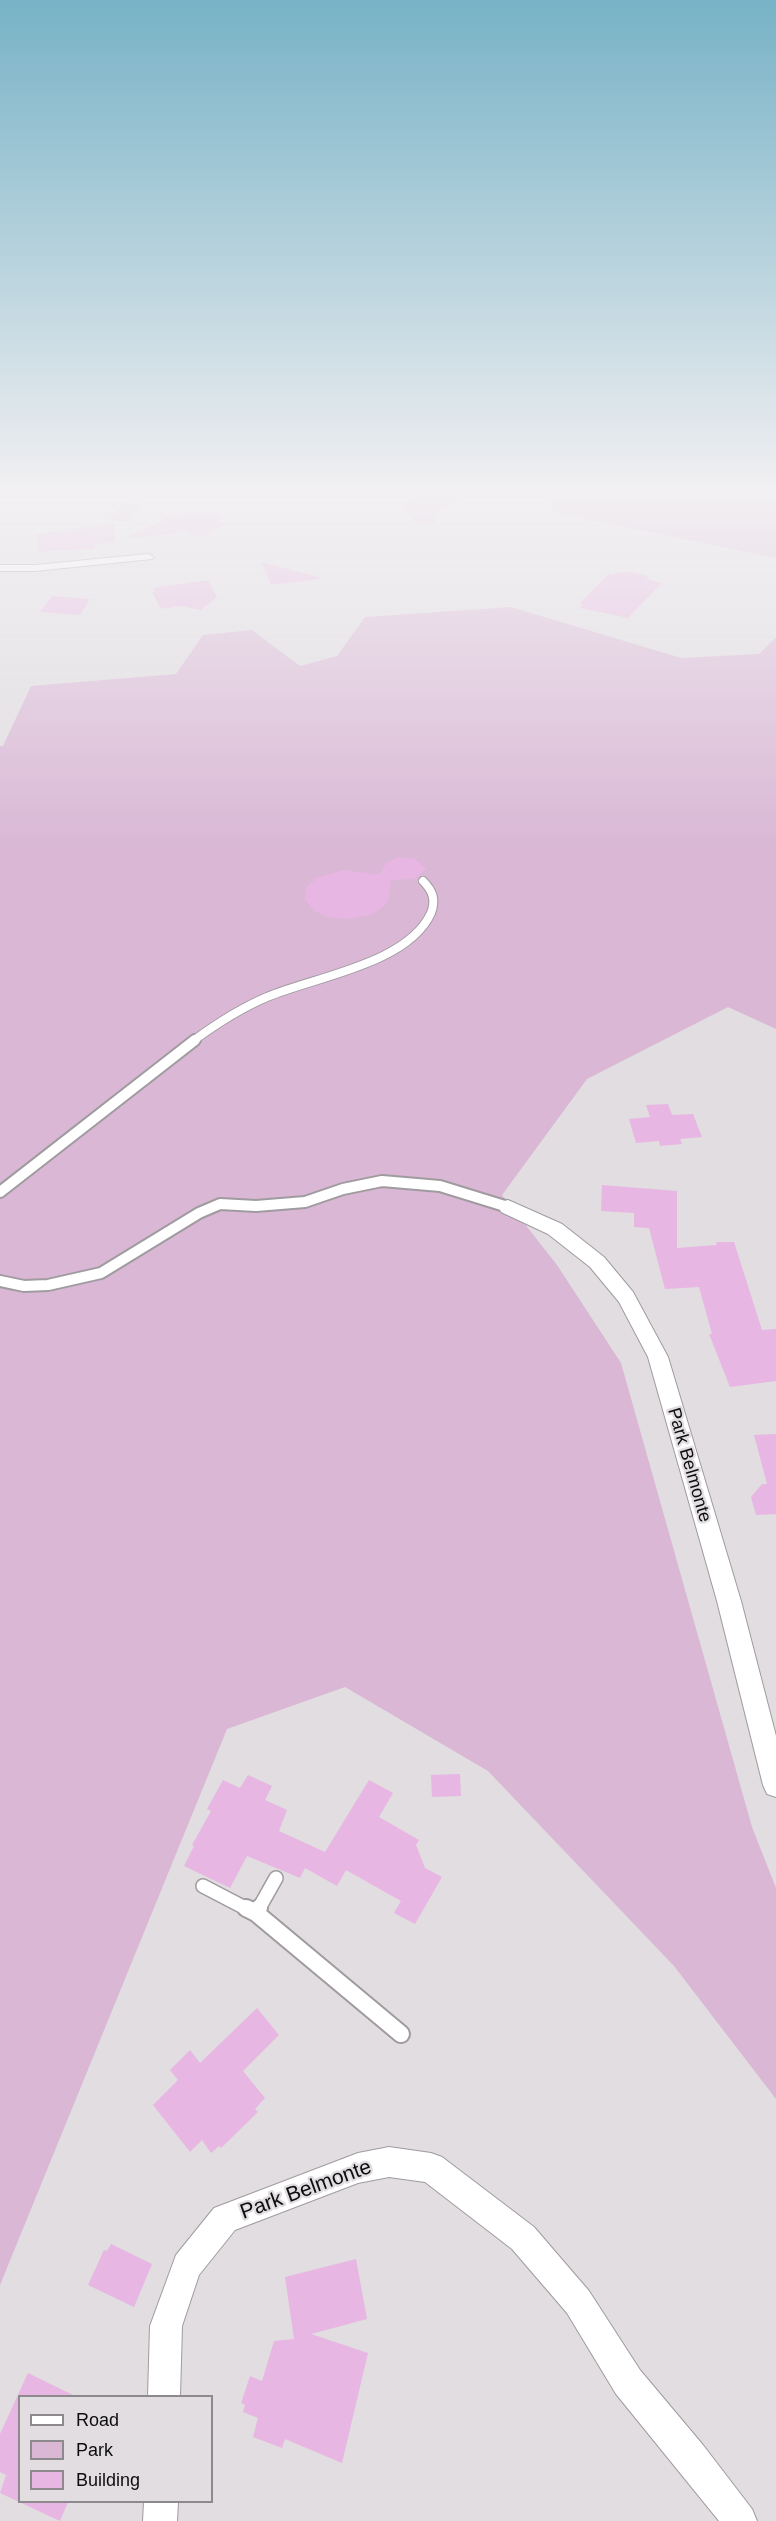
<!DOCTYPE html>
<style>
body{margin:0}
#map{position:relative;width:776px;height:2521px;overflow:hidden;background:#e1dde1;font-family:Helvetica,sans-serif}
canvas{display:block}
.legend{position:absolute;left:18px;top:2395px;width:195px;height:108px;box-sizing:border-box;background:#e1dde1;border:2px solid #8d8a8d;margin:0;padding:8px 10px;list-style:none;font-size:18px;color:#0e0d0e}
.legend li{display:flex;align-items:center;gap:12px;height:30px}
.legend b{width:30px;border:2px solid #8d8a8d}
</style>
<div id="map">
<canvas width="776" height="2521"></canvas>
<ul class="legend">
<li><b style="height:8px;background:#fff"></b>Road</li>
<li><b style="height:16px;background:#d9b7d5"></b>Park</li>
<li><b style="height:16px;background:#e7b6e2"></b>Building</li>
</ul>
</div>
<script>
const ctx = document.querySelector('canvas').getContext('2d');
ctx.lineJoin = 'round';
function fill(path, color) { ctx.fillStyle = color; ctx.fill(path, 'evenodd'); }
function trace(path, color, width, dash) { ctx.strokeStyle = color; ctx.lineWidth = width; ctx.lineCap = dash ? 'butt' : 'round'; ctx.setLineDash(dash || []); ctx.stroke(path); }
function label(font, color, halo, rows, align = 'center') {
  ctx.font = font + ' Helvetica,sans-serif'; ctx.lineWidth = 4.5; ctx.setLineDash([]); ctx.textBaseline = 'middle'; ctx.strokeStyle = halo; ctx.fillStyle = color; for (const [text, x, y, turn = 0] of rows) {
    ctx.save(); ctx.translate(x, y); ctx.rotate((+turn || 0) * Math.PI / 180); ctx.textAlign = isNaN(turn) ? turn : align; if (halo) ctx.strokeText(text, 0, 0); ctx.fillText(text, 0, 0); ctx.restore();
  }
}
const green = new Path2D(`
 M551,497H776V558L552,512Z
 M124,503L143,504L128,522L108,520Z
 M511,607L681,658L759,654L776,637V1029L728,1007L587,1079L502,1195L557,1265L621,1363L752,1827L776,1888V2099L674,1966L488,1771L345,1687L227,1729L0,2285V746H3L31,686L176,674L203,635L252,630L300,666L337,656L365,617Z`);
const building = new Path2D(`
 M414,497H461L432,516L436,522L417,525L402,505Z
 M220,513L221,520L218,521L226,524L201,537L193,536L184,531L172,534L131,538L130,536L166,519L162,516Z
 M114,524L115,542L95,544V549L37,552V534Z
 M261,562L322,578V579L271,585Z
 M626,571L649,576L646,579L662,583L628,618L580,608L583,604H579L609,574L613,575L616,572L624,573Z
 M208,580L217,597L201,610L181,606L161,609L152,592H155L153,588Z
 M52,596L90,599L80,615L40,612Z
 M398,857L415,859L427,869L414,879L391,880L388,901L381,909L370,915L349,919L327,917L315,911L305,900L306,887L318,877L345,870L378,875L387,862Z
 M668,1104L672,1115L693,1114L702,1137L680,1139L682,1144L660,1146L659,1141L636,1143L629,1119L650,1117L646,1105Z
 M602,1185L677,1191V1248L717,1245L716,1242H734L762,1330L776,1329V1381L730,1387L709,1334H712L699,1287L665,1289L649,1228L634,1227V1213L601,1211Z
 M776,1434V1514L756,1515L751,1497L762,1484H767L754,1435Z
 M460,1774L461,1796L432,1797L431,1775Z
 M248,1775L272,1786L265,1800L287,1810L279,1831L325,1852L369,1780L393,1793L379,1817L419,1840L416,1845L425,1868L442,1877L415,1924L394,1913L401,1901L346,1870L337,1886L305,1868L300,1878L247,1856L230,1888L184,1866L194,1846L192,1845L211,1811L207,1809L223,1780L240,1788Z
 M257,2008L279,2035L243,2071L265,2098L255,2109L258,2112L221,2148L219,2146L211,2153L202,2140L190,2152L153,2105L178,2080L170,2070L190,2050L200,2063Z
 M111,2244L152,2264L134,2307L88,2285L104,2250L107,2251Z
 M356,2259L367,2319L311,2334L368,2353L342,2463L285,2439L282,2448L253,2437L258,2418L243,2412L245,2405L241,2403L250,2376L262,2381L274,2341L294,2339L285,2277Z
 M28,2373L77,2397H20V2502H68L60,2521L0,2493L6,2475L0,2472V2434Z`);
const serviceFar3 = new Path2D(`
 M193,1041C216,1024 241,1008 267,997C314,977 408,964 431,913C436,900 433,891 423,881`);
const serviceFar2 = new Path2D(`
 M0,1192L195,1040
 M0,1281L24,1286L48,1285L101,1273L199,1213L220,1204L256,1206L305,1202L343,1189L382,1181L440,1186L508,1207`);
const serviceFar1 = new Path2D(`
 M203,1886L249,1910
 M258,1910L276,1878`);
const service = new Path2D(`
 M246,1908L256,1913L401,2034
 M256,1913L259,1908`);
const minor = new Path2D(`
 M148,554L154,557L152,559L35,571H0V565H35Z
 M508,1200L562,1224L604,1257L633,1292L668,1357L741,1601L776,1736V1797L767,1794L763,1785L717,1601L648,1357L619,1302L590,1267L548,1234L501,1212L499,1207L501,1202Z
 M389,2147L431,2153L442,2157L534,2227L589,2291L640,2370L703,2445L752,2509L757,2521H719L616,2394L567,2313L512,2249L425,2182L389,2177L358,2183L235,2230L199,2275L182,2326L180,2396H148L150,2326L176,2255L214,2208L358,2153Z
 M144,2502H178L177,2521H143Z`);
const streetNames = [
 ["Park Belmonte",689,1465,74]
];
const nearStreetnames = [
 ["Park Belmonte",306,2190,-20]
];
fill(green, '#d9b7d5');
fill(building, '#e7b6e2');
trace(serviceFar3, '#9f9b9f', 10);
trace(serviceFar2, '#9f9b9f', 14);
trace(serviceFar1, '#9f9b9f', 16);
trace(service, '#9f9b9f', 20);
trace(minor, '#9f9b9f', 2);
trace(serviceFar3, '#fff', 8);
trace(serviceFar2, '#fff', 10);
trace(serviceFar1, '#fff', 13);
trace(service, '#fff', 16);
fill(minor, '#fff');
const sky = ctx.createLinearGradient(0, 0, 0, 850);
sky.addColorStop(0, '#77b2c6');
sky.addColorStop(0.58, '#f2f0f2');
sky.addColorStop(1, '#f2f0f200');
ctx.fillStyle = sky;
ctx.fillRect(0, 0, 776, 850);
label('18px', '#0e0d0e', '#e1dde1', streetNames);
label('21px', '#0e0d0e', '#e1dde1', nearStreetnames);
</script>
